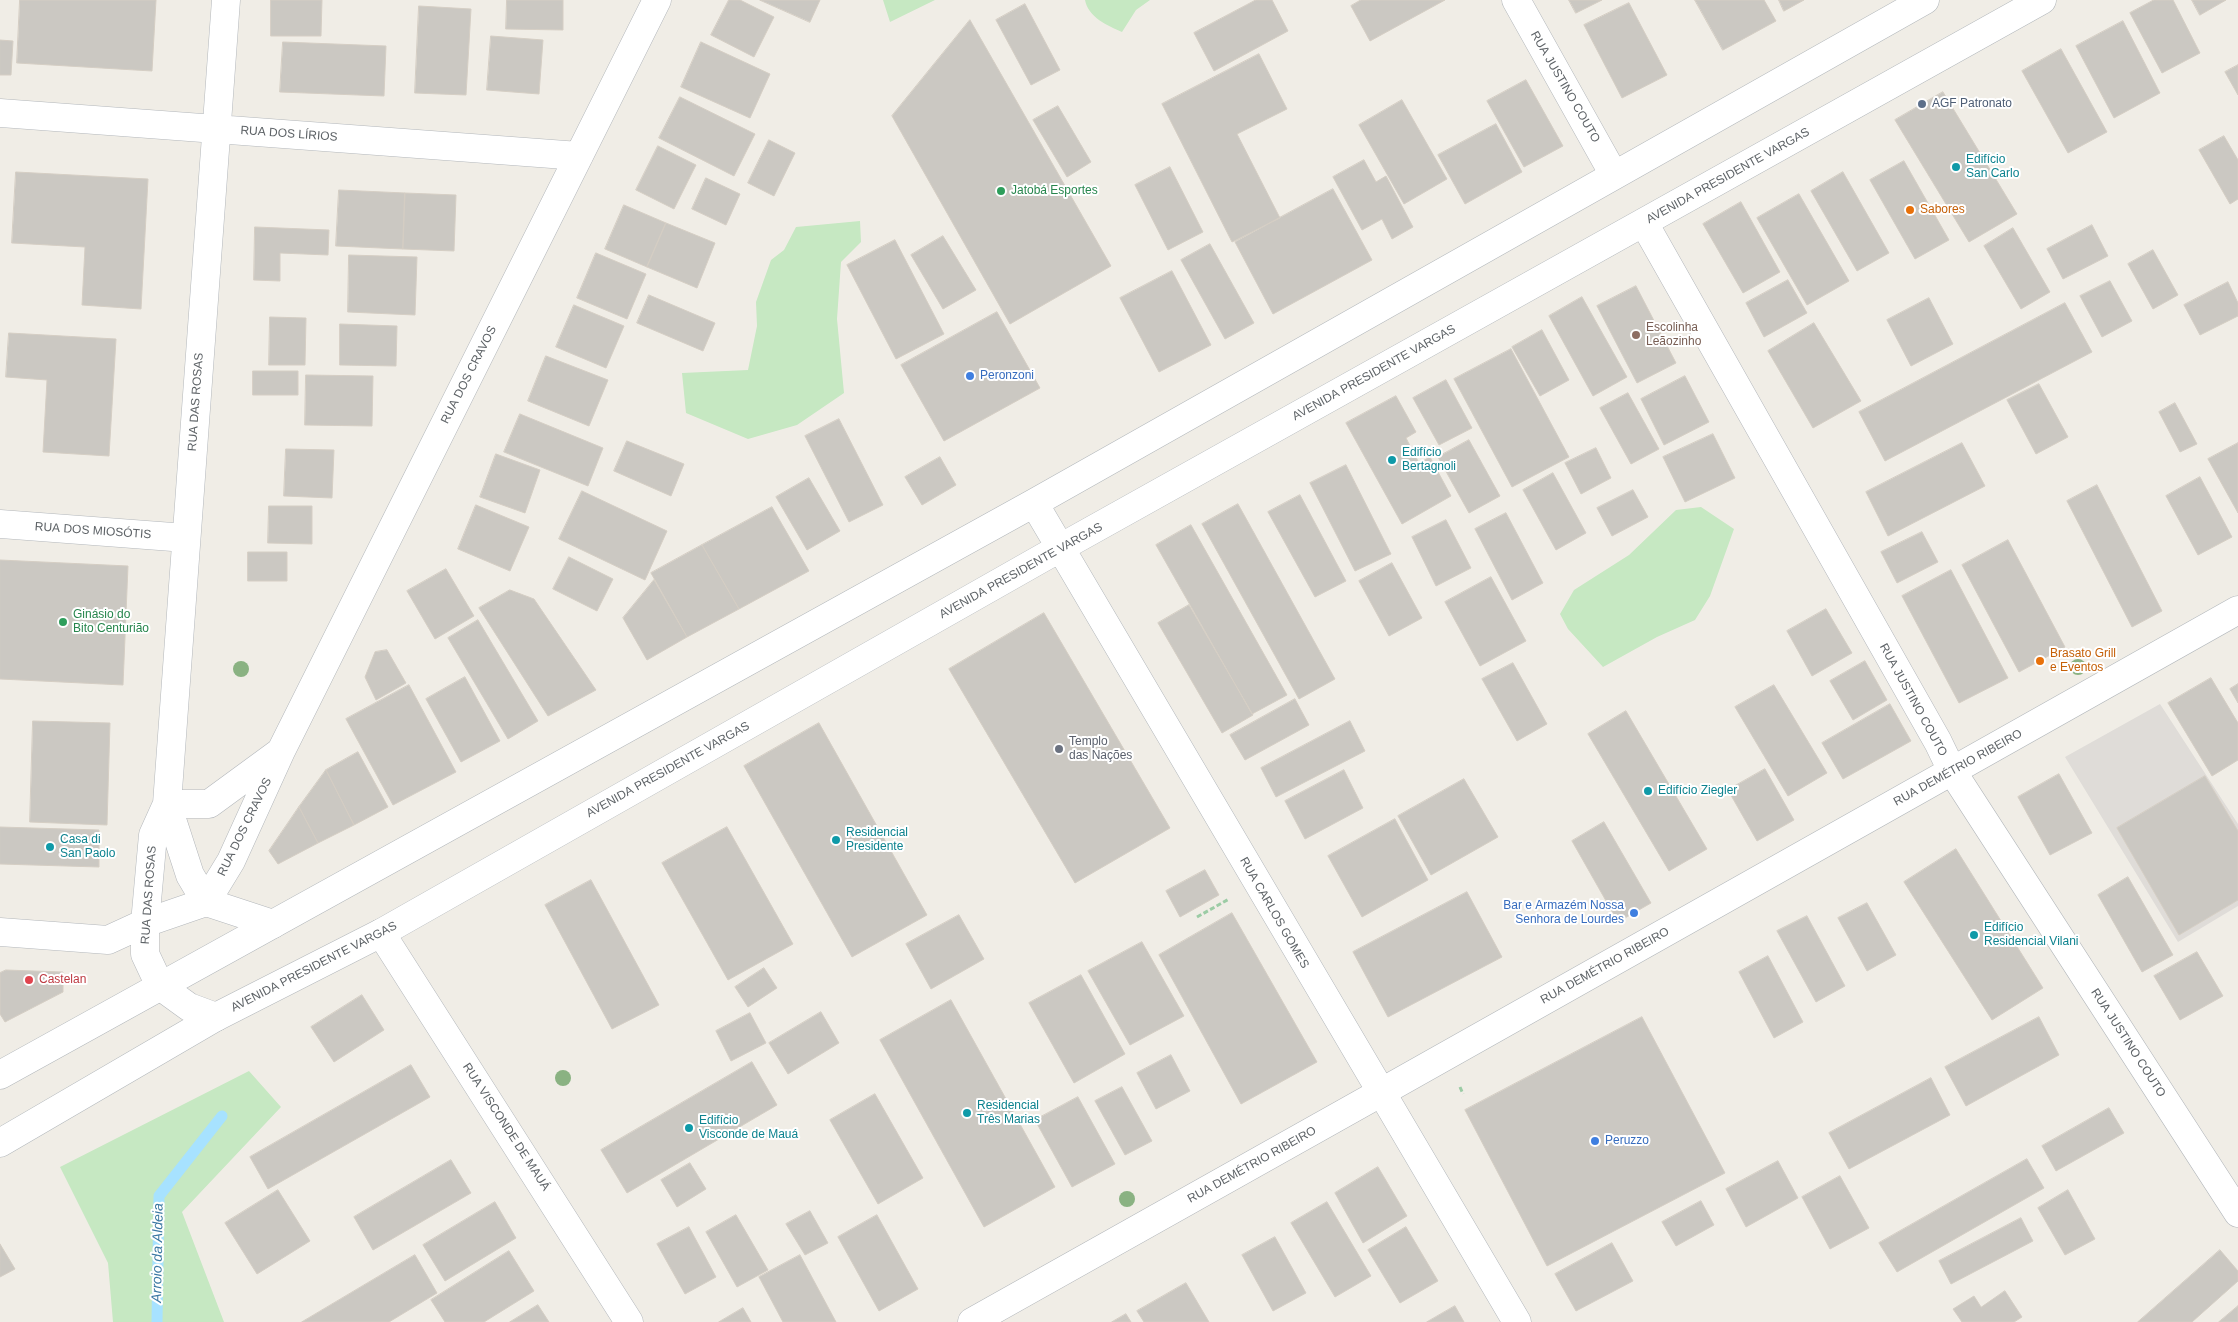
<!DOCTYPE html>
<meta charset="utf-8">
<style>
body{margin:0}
canvas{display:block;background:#f0ede6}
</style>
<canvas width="2238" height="1322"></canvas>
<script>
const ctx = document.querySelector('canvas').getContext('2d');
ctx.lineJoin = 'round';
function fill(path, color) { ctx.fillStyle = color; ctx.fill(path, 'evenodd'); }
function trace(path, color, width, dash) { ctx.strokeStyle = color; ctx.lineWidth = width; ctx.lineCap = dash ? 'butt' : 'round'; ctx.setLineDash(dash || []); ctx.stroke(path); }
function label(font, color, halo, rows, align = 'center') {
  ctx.font = font + ' Arial,sans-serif'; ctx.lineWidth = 4; ctx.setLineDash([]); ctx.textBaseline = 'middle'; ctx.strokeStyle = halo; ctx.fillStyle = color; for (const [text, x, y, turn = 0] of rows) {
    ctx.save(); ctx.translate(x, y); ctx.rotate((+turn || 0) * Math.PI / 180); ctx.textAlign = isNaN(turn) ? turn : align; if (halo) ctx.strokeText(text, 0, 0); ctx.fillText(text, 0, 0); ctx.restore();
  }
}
const industrial = new Path2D(`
 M2160,704L2238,824V906L2178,942L2065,757Z`);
const green = new Path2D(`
 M883,0H935L890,22Z
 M1085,0H1150L1136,10L1122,32C1108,26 1088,17 1085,0Z
 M860,221L861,242L841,262L837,319L844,393L797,425L748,439L686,413L682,373L748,370L757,326L756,302L771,260L784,250L796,227Z
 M1701,507L1734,529L1710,596L1695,620L1657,637L1603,667L1568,629L1560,614L1574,590L1629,555L1676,510Z
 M249,1071L281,1107L182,1212L224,1322H113L108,1263L60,1167Z`);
const stream = new Path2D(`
 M157,1322L159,1196L222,1116`);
const building = new Path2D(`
 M20,0H156L152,71L17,63Z
 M271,0H322L321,36H271Z
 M507,0H563V30L506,29Z
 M729,0H740L774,17L754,57L711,35Z
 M760,0H820L810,22Z
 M1256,0H1272L1288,31L1214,71L1194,33Z
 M1361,0H1445L1370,41L1351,6Z
 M1569,0H1602L1576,13Z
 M1695,0H1764L1776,21L1723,50Z
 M1779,0H1804L1784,11Z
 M2154,0H2173L2200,53L2162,73L2130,13Z
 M2192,0H2226L2200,15Z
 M1629,3L1667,75L1622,98L1584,25Z
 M1025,4L1060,70L1031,85L996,20Z
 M419,6L471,9L466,95L415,93Z
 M970,20L1111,266L1010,324L892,116Z
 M2123,21L2160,93L2114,118L2076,46Z
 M491,36L543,40L539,94L487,90Z
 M0,40L13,41L11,75H0Z
 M283,42L386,46L384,96L280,92Z
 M701,42L770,74L750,118L681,87Z
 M2061,49L2107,132L2068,153L2022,71Z
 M1259,54L1287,109L1237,134L1280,218L1232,242L1162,104Z
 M2238,65V95L2225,72Z
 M1526,80L1563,146L1524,167L1487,101Z
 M1943,92L2017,214L1969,242L1895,120Z
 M680,97L755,134L734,176L659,138Z
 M1402,100L1447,179L1404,204L1359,125Z
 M1058,106L1091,162L1067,177L1033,120Z
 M1496,124L1522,172L1465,204L1438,155Z
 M2224,136L2238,160V199L2230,204L2199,150Z
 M769,140L795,153L774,196L748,183Z
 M658,146L696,165L674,209L636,190Z
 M1364,160L1376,182L1386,176L1413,227L1392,239L1382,219L1362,230L1333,177Z
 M1904,161L1949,240L1915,259L1870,180Z
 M1170,167L1203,232L1168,250L1135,185Z
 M16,172L148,179L141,309L82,305L85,247L12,243Z
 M1843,172L1889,253L1857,271L1811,191Z
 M706,178L740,194L726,225L692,209Z
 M1333,189L1372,260L1273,314L1235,242Z
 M339,190L405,193L403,249L336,246Z
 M405,193L456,195L454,251L403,249Z
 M1799,194L1849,281L1807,305L1757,218Z
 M1741,202L1780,272L1743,293L1703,224Z
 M624,205L666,223L647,267L605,249Z
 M666,223L715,243L697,288L647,267Z
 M2092,225L2108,256L2063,279L2047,249Z
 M255,227L329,230L328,255L280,253V281L254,280Z
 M2013,228L2050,292L2021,309L1984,246Z
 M943,236L976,290L943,309L911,255Z
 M895,240L944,334L896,359L847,265Z
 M1210,244L1254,323L1225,339L1181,260Z
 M2153,250L2178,295L2153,309L2128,264Z
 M596,253L646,274L627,319L577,298Z
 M349,255L417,257L415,315L348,312Z
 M1172,271L1211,345L1159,372L1120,298Z
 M1788,280L1807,313L1764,337L1746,303Z
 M2110,281L2132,321L2102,337L2080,296Z
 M2228,282L2238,303V316L2200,335L2184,305Z
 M1636,286L1676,363L1637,383L1597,306Z
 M649,295L715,323L703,351L637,323Z
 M1582,297L1627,377L1593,396L1549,316Z
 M1929,298L1953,344L1911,366L1887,320Z
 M2065,303L2092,352L1885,461L1859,412Z
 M574,305L624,326L606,368L556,347Z
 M997,312L1040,388L944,441L901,365Z
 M270,317L306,318L305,365H269Z
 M1814,323L1861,401L1813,428L1768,351Z
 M340,324L397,326L396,366L340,365Z
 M1542,330L1569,380L1540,396L1512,347Z
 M9,333L116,339L109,456L43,452L47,380L6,377Z
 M1511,349L1569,457L1512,487L1454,379Z
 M546,356L608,380L589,426L528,401Z
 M253,371H298V395H253Z
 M306,375L373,376L372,426L305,425Z
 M1685,376L1709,422L1664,445L1641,399Z
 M1446,380L1472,428L1439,445L1413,398Z
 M2039,384L2068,437L2036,454L2007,400Z
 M1628,393L1659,449L1631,464L1600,408Z
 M1396,396L1416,432L1406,438L1419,463L1430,457L1451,496L1402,524L1346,423Z
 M2175,403L2197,444L2180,452L2159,412Z
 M520,414L603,448L588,486L504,452Z
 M839,419L883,505L849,522L805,436Z
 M1713,434L1735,478L1685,502L1663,457Z
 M1469,440L1500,496L1469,513L1438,457Z
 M627,441L684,464L671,496L614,471Z
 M1962,443L1985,486L1888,536L1866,492Z
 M2238,443V513L2208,459Z
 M1596,448L1611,478L1581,494L1565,463Z
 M286,449L334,450L332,498L284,496Z
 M496,454L540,470L525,513L480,497Z
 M940,457L956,485L922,505L905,477Z
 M1346,465L1391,554L1355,571L1310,483Z
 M1553,473L1586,533L1556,550L1523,490Z
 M2200,477L2232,537L2198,555L2166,496Z
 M809,478L840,531L807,550L776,497Z
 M2097,485L2162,611L2132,627L2067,501Z
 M1633,490L1648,517L1612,536L1597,508Z
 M582,491L667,531L645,580L559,539Z
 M1300,495L1346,581L1315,597L1268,512Z
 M1238,504L1335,679L1299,699L1202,524Z
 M476,505L529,527L510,571L458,549Z
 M269,506H312V544L268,543Z
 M772,507L809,571L739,609L702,545Z
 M1506,513L1543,583L1512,600L1475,529Z
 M1446,520L1471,568L1436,586L1412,537Z
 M1191,525L1287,695L1252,714L1156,545Z
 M1922,532L1938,562L1897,583L1881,552Z
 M2008,540L2065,647L2019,672L1962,565Z
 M702,545L739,609L687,637L651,573Z
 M248,552H287V581H248Z
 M569,557L613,579L597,611L553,589Z
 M0,560L128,566L123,685L0,679Z
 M1392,563L1422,618L1389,636L1359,581Z
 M446,569L474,616L435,639L407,591Z
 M1951,570L2008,678L1959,703L1902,596Z
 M1491,577L1526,641L1480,666L1445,602Z
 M654,580L687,637L647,660L623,618Z
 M510,590L534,599L596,690L548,716L479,608Z
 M1189,605L1253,715L1222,733L1158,623Z
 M1826,609L1852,653L1812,676L1787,631Z
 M1044,613L1170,828L1075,883L949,669Z
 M478,620L538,721L508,739L448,638Z
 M387,650L406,683L376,700L365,677L375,652Z
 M1865,661L1887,700L1853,720L1830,681Z
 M1513,663L1547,724L1517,741L1482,679Z
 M465,677L500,741L461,762L426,699Z
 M2211,678L2238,723V760L2212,776L2168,703Z
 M2238,684V703L2230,689Z
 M409,685L456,772L393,805L346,719Z
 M1774,685L1827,773L1788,796L1735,707Z
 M1295,699L1309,725L1245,760L1230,735Z
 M1890,704L1911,741L1843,779L1822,743Z
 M1626,711L1707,849L1669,871L1588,734Z
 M33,721L110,723L107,825L30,822Z
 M1350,721L1365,751L1276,797L1261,768Z
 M819,723L927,915L852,957L744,766Z
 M358,752L388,807L354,825L326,770Z
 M1765,769L1794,820L1757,841L1728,790Z
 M326,770L354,825L318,843L299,807Z
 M1344,770L1363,808L1305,839L1285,801Z
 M2059,774L2092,833L2050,855L2018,797Z
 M2205,776L2238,831V900L2179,935L2117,828Z
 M1464,779L1498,837L1431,875L1398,816Z
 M299,807L318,843L278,864L269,851Z
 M1395,819L1428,880L1362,917L1328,856Z
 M1604,822L1651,903L1618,922L1572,841Z
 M0,827L99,830V867L0,864Z
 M727,827L793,944L728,980L662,863Z
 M1956,849L2043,988L1992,1020L1904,882Z
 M1205,870L1219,895L1180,917L1166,891Z
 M2128,877L2173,955L2142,972L2098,895Z
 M591,880L659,1005L612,1029L545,905Z
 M1467,892L1502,957L1388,1017L1353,952Z
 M1867,903L1896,955L1867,971L1838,918Z
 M1232,913L1317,1062L1241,1104L1159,955Z
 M959,915L984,959L931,989L906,944Z
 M1807,916L1845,986L1816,1002L1777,931Z
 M1142,942L1184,1016L1130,1045L1088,971Z
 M2197,952L2223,996L2180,1020L2154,976Z
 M1768,956L1803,1022L1774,1038L1739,972Z
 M764,968L777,988L748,1007L735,987Z
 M6,970L63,972V992L5,1022L0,1014V973Z
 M1081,975L1125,1054L1074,1083L1029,1003Z
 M362,995L384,1030L334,1062L311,1027Z
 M951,1000L1055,1187L984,1227L880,1040Z
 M821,1012L839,1043L788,1074L769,1043Z
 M750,1013L766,1043L731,1061L716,1031Z
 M1642,1017L1725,1173L1547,1266L1465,1110Z
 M2039,1017L2059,1055L1966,1106L1945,1067Z
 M1171,1055L1190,1091L1156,1109L1137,1073Z
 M752,1062L777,1105L627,1193L601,1150Z
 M411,1065L430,1097L268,1189L250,1157Z
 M1931,1078L1950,1115L1849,1169L1829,1133Z
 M1122,1087L1152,1141L1125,1155L1095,1101Z
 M875,1094L923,1178L878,1204L830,1120Z
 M1078,1097L1115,1164L1072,1187L1035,1120Z
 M2109,1108L2124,1133L2056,1171L2042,1146Z
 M2027,1159L2044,1188L1897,1272L1879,1243Z
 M451,1160L471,1193L373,1250L354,1217Z
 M1778,1161L1798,1198L1746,1227L1726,1189Z
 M690,1163L706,1189L677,1207L661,1180Z
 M1378,1167L1407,1216L1363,1243L1335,1193Z
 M1840,1176L1869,1228L1830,1249L1802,1197Z
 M278,1190L310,1241L257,1274L225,1223Z
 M2068,1190L2095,1239L2065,1255L2038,1208Z
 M1701,1201L1714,1225L1676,1246L1662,1222Z
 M495,1202L516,1238L445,1281L423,1245Z
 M1327,1202L1371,1276L1335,1297L1291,1223Z
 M810,1211L828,1243L805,1255L786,1224Z
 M736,1215L768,1270L737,1287L706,1232Z
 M877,1215L918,1289L879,1311L838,1237Z
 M2021,1218L2033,1241L1951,1284L1939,1261Z
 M689,1227L716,1277L685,1294L657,1244Z
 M1406,1227L1438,1281L1400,1303L1368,1250Z
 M1275,1237L1306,1293L1273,1311L1242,1255Z
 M1612,1243L1633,1281L1576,1311L1555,1274Z
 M0,1244L15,1269L0,1277Z
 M2220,1250L2238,1271V1281L2192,1322H2138Z
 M509,1251L534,1291L484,1322H445L431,1300Z
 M415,1255L437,1293L389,1322H302Z
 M800,1255L836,1322H783L759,1277Z
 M1186,1283L1209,1322H1144L1137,1311Z
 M2005,1291L2022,1317L2014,1322H1962L1953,1309L1974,1296L1981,1307Z
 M538,1305L549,1322H510Z
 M1455,1306L1464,1322H1427Z
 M2238,1306V1322H2219Z
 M743,1308L751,1322H719Z
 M1126,1314L1131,1322H1112Z`);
const path = new Path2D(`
 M1197,917L1229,899
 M1460,1087L1463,1094`);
const street = new Path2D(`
 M1516,0L1614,175
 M0,113L579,156
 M1644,223L1938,742L1952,771L2238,1213
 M0,524L186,538
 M167,804L190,875L206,902L231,861L281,751L657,0
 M167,804H209L280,752
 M0,932L108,940L145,923L206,902L273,924
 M381,933L629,1322
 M216,1017L189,1007L160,986L145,954V923L153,835L167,804L226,0
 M972,1322L1380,1093`);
const secondary = new Path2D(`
 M1034,503L1517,1322
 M0,1075L1034,503L1925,0
 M1380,1093L2238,610
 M0,1143L216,1017L381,933L1060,548L2042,0`);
const trees = [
 [2078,667],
 [241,669],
 [563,1078],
 [1127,1199]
];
const markers = [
 [1922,104,5,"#5c6f8a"],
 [1956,167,5,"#0f9aa8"],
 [1001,191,5,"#2e9e5b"],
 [1910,210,5,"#e8710a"],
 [1636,335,5,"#8d6e63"],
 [970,376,5,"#3f7fe0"],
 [1392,460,5,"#0f9aa8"],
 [63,622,5,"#2e9e5b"],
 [2040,661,5,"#e8710a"],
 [1059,749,5,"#6b7280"],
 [1648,791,5,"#0f9aa8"],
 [836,840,5,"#0f9aa8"],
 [50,847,5,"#0f9aa8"],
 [1634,913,5,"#3f7fe0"],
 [1974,935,5,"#0f9aa8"],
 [29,980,5,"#e0444e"],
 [967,1113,5,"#0f9aa8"],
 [689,1128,5,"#0f9aa8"],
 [1595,1141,5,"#3f7fe0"]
];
const streetNames = [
 ["RUA JUSTINO COUTO",1565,87,60],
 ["RUA DOS LÍRIOS",289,134,4],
 ["AVENIDA PRESIDENTE VARGAS",1728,176,-29],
 ["AVENIDA PRESIDENTE VARGAS",1374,373,-29],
 ["RUA DOS CRAVOS",469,375,-63],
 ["RUA DAS ROSAS",196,402,-86],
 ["RUA DOS MIOSÓTIS",93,531,4],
 ["AVENIDA PRESIDENTE VARGAS",1021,571,-29],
 ["RUA JUSTINO COUTO",1913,700,61],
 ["RUA DEMÉTRIO RIBEIRO",1958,768,-29],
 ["AVENIDA PRESIDENTE VARGAS",668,770,-29],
 ["RUA DOS CRAVOS",245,827,-64],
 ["RUA DAS ROSAS",149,895,-86],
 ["RUA CARLOS GOMES",1274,913,60],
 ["RUA DEMÉTRIO RIBEIRO",1605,966,-29],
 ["AVENIDA PRESIDENTE VARGAS",314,967,-27],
 ["RUA JUSTINO COUTO",2128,1043,57],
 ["RUA VISCONDE DE MAUÁ",506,1127,57],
 ["RUA DEMÉTRIO RIBEIRO",1252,1165,-29]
];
const serviceNames = [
 ["AGF Patronato",1932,104]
];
const cultureNames = [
 ["Edifício",1966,160],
 ["San Carlo",1966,174],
 ["Edifício",1402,453],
 ["Bertagnoli",1402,467],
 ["Edifício Ziegler",1658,791],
 ["Residencial",846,833],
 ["Presidente",846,847],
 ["Casa di",60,840],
 ["San Paolo",60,854],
 ["Edifício",1984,928],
 ["Residencial Vilani",1984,942],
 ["Residencial",977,1106],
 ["Três Marias",977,1120],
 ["Edifício",699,1121],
 ["Visconde de Mauá",699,1135]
];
const leisureNames = [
 ["Jatobá Esportes",1011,191],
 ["Ginásio do",73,615],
 ["Bito Centurião",73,629]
];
const foodNames = [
 ["Sabores",1920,210],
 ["Brasato Grill",2050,654],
 ["e Eventos",2050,668]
];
const educationNames = [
 ["Escolinha",1646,328],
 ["Leãozinho",1646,342]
];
const shopNames = [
 ["Peronzoni",980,376],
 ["Bar e Armazém Nossa",1624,906,"right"],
 ["Senhora de Lourdes",1624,920,"right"],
 ["Peruzzo",1605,1141]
];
const worshipNames = [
 ["Templo",1069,742],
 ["das Nações",1069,756]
];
const healthNames = [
 ["Castelan",39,980]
];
const waterNames = [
 ["Arroio da Aldeia",158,1253,-89]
];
fill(industrial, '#dfdcd8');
fill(green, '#c6e8c2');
trace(stream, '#a7e2ff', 11);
fill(building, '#cbc8c2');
trace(building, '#d5cec4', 1);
trace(street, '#b3b7bb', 29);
trace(secondary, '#b2b7bb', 29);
trace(path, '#9ccca5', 3, [5, 2.5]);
trace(street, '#fff', 28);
trace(secondary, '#fff', 28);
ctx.fillStyle = '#8ab282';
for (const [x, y] of trees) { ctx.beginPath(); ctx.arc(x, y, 8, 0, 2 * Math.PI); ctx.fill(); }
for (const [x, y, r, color] of markers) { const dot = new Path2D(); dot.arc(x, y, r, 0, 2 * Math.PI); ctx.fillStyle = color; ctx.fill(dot); trace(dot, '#fff', 2); }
label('12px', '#5e6367', '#fff', streetNames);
label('12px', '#4e5e75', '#fff', serviceNames, 'left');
label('12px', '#0d838f', '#fff', cultureNames, 'left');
label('12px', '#27864d', '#fff', leisureNames, 'left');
label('12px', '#c56008', '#fff', foodNames, 'left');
label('12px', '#785e54', '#fff', educationNames, 'left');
label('12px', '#366cbe', '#fff', shopNames, 'left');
label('12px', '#5b616d', '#fff', worshipNames, 'left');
label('12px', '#be3a42', '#fff', healthNames, 'left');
label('italic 14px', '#3b78a3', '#fff', waterNames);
</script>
